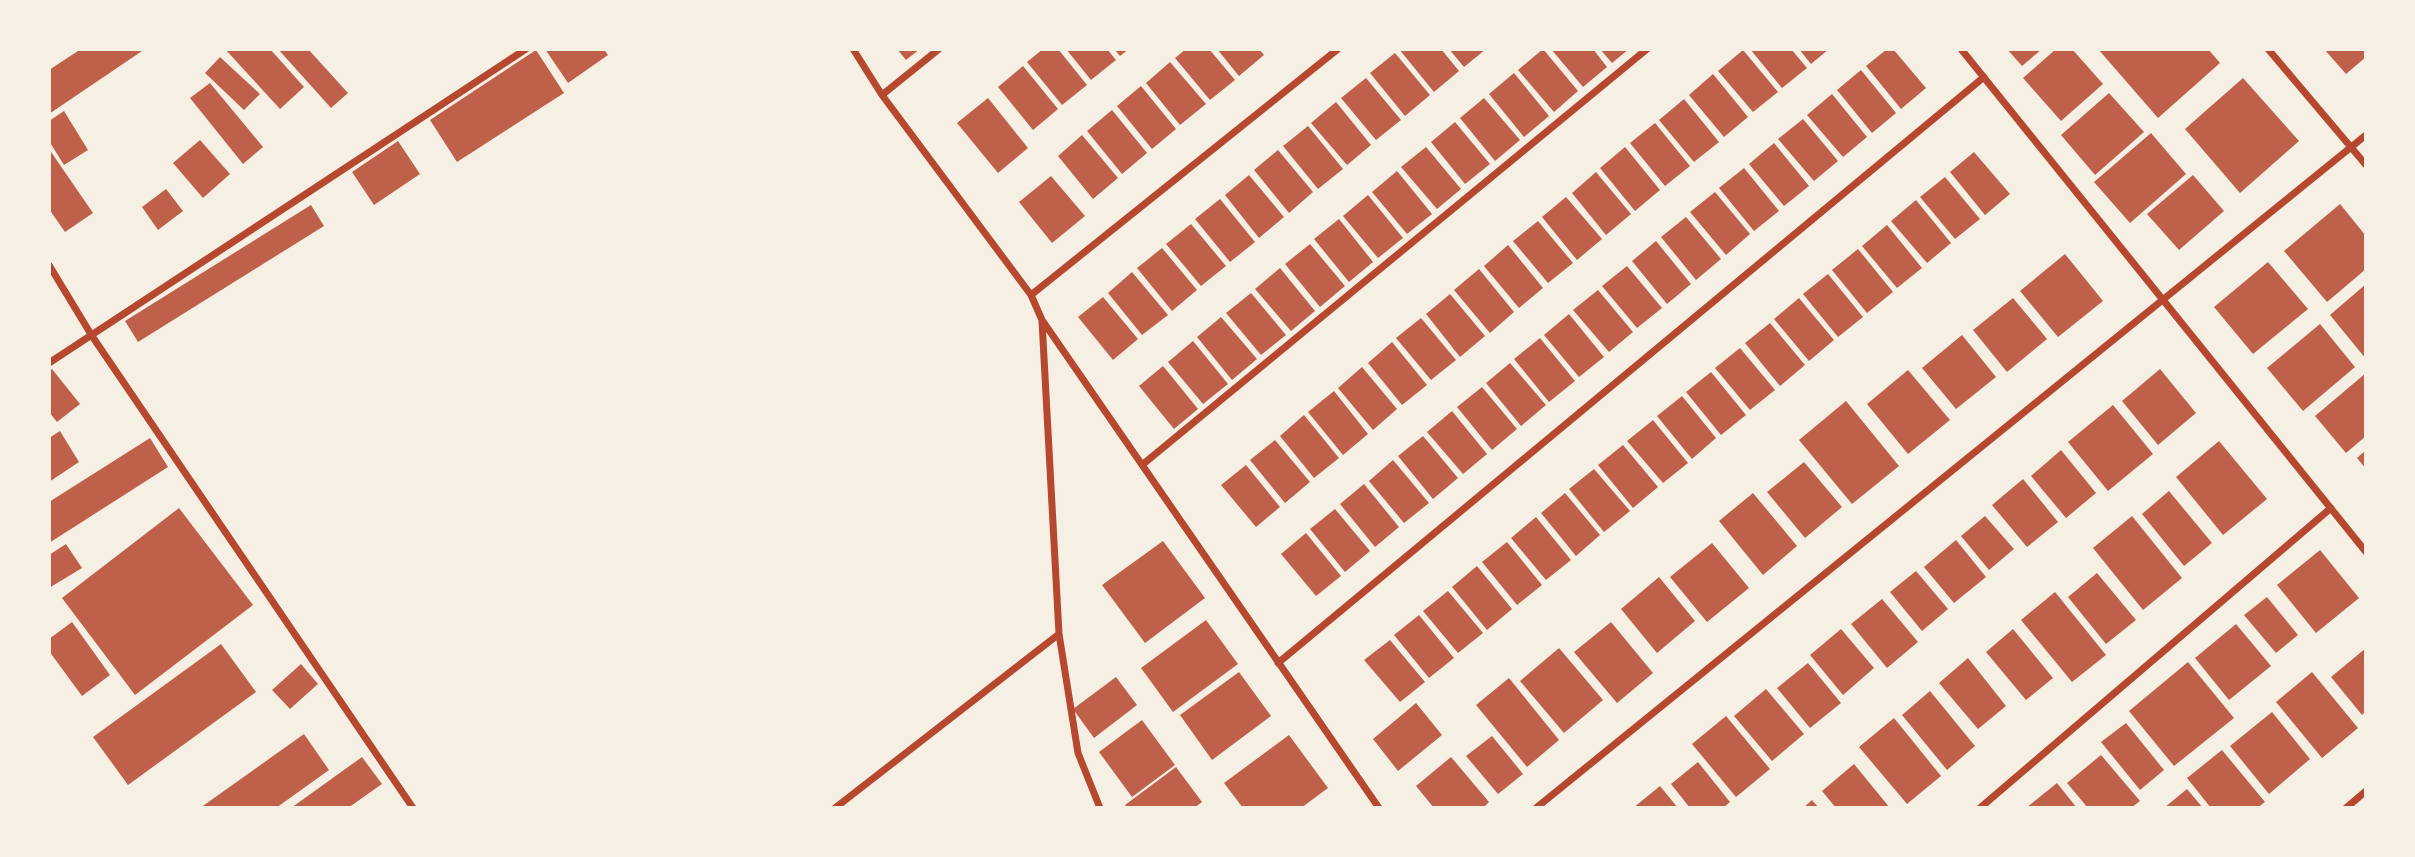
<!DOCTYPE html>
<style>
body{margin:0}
#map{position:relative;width:2415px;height:857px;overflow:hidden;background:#f6efe4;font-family:"Space Grotesk",sans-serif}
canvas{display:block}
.frame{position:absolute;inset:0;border:51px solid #f6efe4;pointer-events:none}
</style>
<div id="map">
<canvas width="2415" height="857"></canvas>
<div class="frame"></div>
</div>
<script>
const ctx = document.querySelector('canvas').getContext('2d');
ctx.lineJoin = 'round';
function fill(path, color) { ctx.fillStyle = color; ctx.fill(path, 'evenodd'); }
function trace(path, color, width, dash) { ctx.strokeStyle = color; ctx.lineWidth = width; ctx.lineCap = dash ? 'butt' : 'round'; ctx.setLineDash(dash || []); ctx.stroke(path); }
const building = new Path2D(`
 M81,49H145L49,114V70Z
 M225,49H270L304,87L280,109Z
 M278,49H308L348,93L331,108Z
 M545,49H604L608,55L568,83Z
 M897,49H920L906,60Z
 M1043,49H1058L1087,85L1062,105L1027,62Z
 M1066,49H1107L1116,60L1091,80Z
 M1114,49H1129L1120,56Z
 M1186,49H1209L1235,80L1210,100L1175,58Z
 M1217,49H1259L1264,55L1239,76Z
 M1399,49H1441L1459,71L1434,92Z
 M1449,49H1486L1464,67Z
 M1543,49L1578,91L1554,112L1518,70Z
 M1551,49H1593L1607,67L1583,87Z
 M1600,49H1629L1612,63Z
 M1750,49H1791L1807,68L1782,88Z
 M1799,49H1829L1811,64Z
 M1887,49H1893L1926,88L1901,109L1866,66Z
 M2007,49H2042L2022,66Z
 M2056,49H2072L2103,84L2061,121L2023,78Z
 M2098,49H2208L2220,63L2158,118Z
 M2324,49H2366V57L2346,74Z
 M536,50L564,93L457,162L430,120Z
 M1743,50L1778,92L1753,112L1718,71Z
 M1395,53L1430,95L1405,116L1370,73Z
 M220,57L260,94L244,110L205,73Z
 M1170,62L1206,104L1180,125L1146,83Z
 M1023,66L1058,109L1033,130L998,87Z
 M1861,70L1896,113L1872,133L1837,90Z
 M1514,73L1549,116L1524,137L1489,94Z
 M1713,74L1748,117L1724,137L1689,95Z
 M1366,78L1401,120L1376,140L1341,98Z
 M2243,78L2299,141L2240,193L2185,129Z
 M210,83L263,147L243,164L190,98Z
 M1141,86L1176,129L1152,149L1117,106Z
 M2109,93L2144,132L2095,175L2061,135Z
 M1832,94L1867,137L1843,157L1807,115Z
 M988,98L1028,148L998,173L957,123Z
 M1484,98L1520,140L1495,161L1460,118Z
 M1684,99L1719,142L1694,162L1659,120Z
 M1336,102L1371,145L1347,165L1311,123Z
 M1112,110L1147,153L1122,174L1087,131Z
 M64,111L88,150L64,165L49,141V121Z
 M1803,119L1838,161L1814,181L1778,139Z
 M1455,122L1490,164L1465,184L1431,142Z
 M1655,123L1690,166L1665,186L1630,143Z
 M1308,126L1343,169L1318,189L1283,146Z
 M2151,133L2186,174L2130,223L2094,182Z
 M1082,135L1118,178L1093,199L1058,156Z
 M200,140L230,174L203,198L173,163Z
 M398,141L420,174L374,205L352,172Z
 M1774,143L1809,186L1784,206L1749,164Z
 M1426,147L1461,189L1437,209L1401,167Z
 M1625,147L1660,190L1635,211L1600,168Z
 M49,149L93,213L65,232L49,209Z
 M1278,150L1313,192L1289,213L1254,170Z
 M1974,152L2010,194L1985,215L1950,172Z
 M1744,168L1779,211L1754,231L1719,188Z
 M1397,171L1432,214L1407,234L1372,192Z
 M1596,172L1631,214L1606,235L1572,193Z
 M1249,175L1284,217L1259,238L1225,195Z
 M2193,175L2224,211L2179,250L2147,214Z
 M1051,176L1085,216L1052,243L1019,202Z
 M1945,177L1980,219L1955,239L1920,197Z
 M166,189L183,211L158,230L142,207Z
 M1715,192L1750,234L1726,255L1690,212Z
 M1368,195L1403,238L1378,258L1343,216Z
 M1566,197L1602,239L1577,260L1542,217Z
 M1220,199L1255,242L1230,262L1195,219Z
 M1916,200L1951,243L1927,263L1891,221Z
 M2340,204L2366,236V269L2327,302L2284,251Z
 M311,205L324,226L138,342L125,321Z
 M1686,217L1721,259L1696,280L1661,237Z
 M1339,219L1373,262L1349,282L1314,239Z
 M1538,221L1573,263L1548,283L1513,241Z
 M1191,224L1226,266L1201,286L1166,244Z
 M1887,225L1922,268L1897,288L1862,246Z
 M1656,241L1691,284L1667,304L1632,261Z
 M1310,244L1345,286L1320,307L1285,264Z
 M1508,245L1543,288L1519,308L1484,266Z
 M1162,248L1197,290L1172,311L1137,268Z
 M1858,249L1893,292L1867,313L1832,270Z
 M2065,254L2103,301L2058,337L2020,291Z
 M2268,262L2308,309L2253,354L2214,307Z
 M1627,266L1662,308L1637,328L1602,286Z
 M1280,268L1315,311L1291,331L1255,289Z
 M1479,269L1514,312L1490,333L1454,290Z
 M1132,272L1168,315L1142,335L1108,293Z
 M1828,274L1863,317L1838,337L1803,294Z
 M2366,284V359L2330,315Z
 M1598,290L1633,332L1609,352L1573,310Z
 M1251,293L1286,335L1261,355L1226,313Z
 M1450,294L1485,336L1460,357L1426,314Z
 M1103,297L1138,339L1113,360L1078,317Z
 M1799,298L1834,340L1809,361L1774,319Z
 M2013,298L2047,339L2007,372L1973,330Z
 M1569,314L1604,357L1579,377L1544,335Z
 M1221,317L1257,359L1232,380L1197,337Z
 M1421,318L1456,360L1431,380L1396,338Z
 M1770,323L1805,365L1780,386L1745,343Z
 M2320,324L2355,367L2303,411L2267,368Z
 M1962,335L1996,377L1956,409L1922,368Z
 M1540,338L1575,381L1549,402L1514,359Z
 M1193,341L1228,384L1203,404L1168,362Z
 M1392,342L1427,385L1402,405L1368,363Z
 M1740,348L1775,390L1750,410L1715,368Z
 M1510,363L1546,405L1521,426L1486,383Z
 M1163,366L1198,409L1174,429L1139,386Z
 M1362,367L1397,409L1373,430L1338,388Z
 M52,369L80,404L57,422L49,412V371Z
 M2160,369L2196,413L2158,445L2122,401Z
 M1908,370L1950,420L1908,454L1867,404Z
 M1711,372L1746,415L1721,435L1686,392Z
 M2366,373V436L2346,453L2315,416Z
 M1482,387L1517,429L1492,450L1457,407Z
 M1334,391L1368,434L1343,455L1308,412Z
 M1682,396L1716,438L1692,459L1657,416Z
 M1846,401L1899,466L1852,504L1799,440Z
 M2113,405L2153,454L2108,491L2068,442Z
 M1452,411L1487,454L1463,474L1427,432Z
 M1304,415L1339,458L1314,478L1280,436Z
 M1653,420L1688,463L1663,483L1627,441Z
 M60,431L79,462L49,482V438Z
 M1423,436L1458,478L1433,499L1398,456Z
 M150,438L168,467L49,543V502Z
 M1275,440L1310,482L1285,503L1250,460Z
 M2219,441L2267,499L2223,535L2176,477Z
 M1623,445L1658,487L1633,508L1598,465Z
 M2061,450L2096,493L2066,518L2031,476Z
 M2366,450V469L2357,458Z
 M1393,460L1429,503L1404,523L1369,481Z
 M1804,462L1842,507L1805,538L1767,492Z
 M1246,465L1280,507L1256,527L1221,485Z
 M1594,469L1630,511L1604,532L1569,489Z
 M2023,479L2058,522L2027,547L1992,505Z
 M1364,484L1399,527L1375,547L1340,504Z
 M2169,491L2212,543L2184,566L2142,514Z
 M1565,493L1600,535L1576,556L1541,513Z
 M1753,493L1797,546L1763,575L1719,521Z
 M179,508L253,605L135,695L62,598Z
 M1335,509L1370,551L1345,572L1310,529Z
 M1985,516L2014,549L1989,570L1961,536Z
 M2132,516L2182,578L2143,610L2093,548Z
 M1536,517L1571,560L1546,580L1511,538Z
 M1306,533L1341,576L1316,596L1281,554Z
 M1956,540L1986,577L1954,603L1924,567Z
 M1163,541L1205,598L1145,643L1102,585Z
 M1507,542L1542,585L1517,605L1482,562Z
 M1712,543L1749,588L1707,622L1670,577Z
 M66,544L82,568L49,588V555Z
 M2320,550L2359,598L2316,633L2277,585Z
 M1477,566L1512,609L1487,630L1452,587Z
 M1916,571L1948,609L1922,631L1890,592Z
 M2097,573L2136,620L2106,644L2068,597Z
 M1659,577L1695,621L1657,653L1621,609Z
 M1448,591L1483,633L1458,653L1423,611Z
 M2055,592L2106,655L2072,682L2021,620Z
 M2267,597L2298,635L2276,653L2244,615Z
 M1882,599L1918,642L1887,668L1851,624Z
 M1419,615L1454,658L1429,678L1394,635Z
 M1206,620L1238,664L1173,712L1141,668Z
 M72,622L110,675L82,696L49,651V639Z
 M1611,622L1653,673L1617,703L1574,652Z
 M2236,624L2271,666L2229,700L2195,658Z
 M1841,629L1874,668L1843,695L1810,655Z
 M2013,629L2053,678L2026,700L1986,652Z
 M1390,640L1425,682L1400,702L1364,660Z
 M221,644L256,692L128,785L93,737Z
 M1559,648L1603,700L1564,733L1520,681Z
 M2366,648V711L2362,715L2331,677Z
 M1968,658L2006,706L1978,729L1939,683Z
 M2188,662L2234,718L2174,766L2129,711Z
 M1808,663L1841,703L1810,728L1777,688Z
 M301,664L318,684L290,709L272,690Z
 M1239,672L1271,716L1212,760L1180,715Z
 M2312,672L2358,728L2322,758L2276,702Z
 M1116,677L1137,705L1094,738L1073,709Z
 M1509,678L1559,740L1527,767L1476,705Z
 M1766,689L1804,734L1772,761L1734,716Z
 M1930,691L1975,746L1947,770L1902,715Z
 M1416,703L1442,735L1398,771L1373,739Z
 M2272,712L2310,759L2269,794L2230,746Z
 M1726,716L1770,769L1736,797L1692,744Z
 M1894,718L1941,776L1907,804L1859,747Z
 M1142,720L1175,765L1132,797L1099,752Z
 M2126,723L2164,770L2140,790L2101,742Z
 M304,734L329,770L276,808H200Z
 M1289,735L1328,788L1301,808H1243L1224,783Z
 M1492,736L1523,774L1498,794L1466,756Z
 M2222,750L2265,802L2257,808H2211L2187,778Z
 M2101,755L2140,801L2131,808H2088L2067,783Z
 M362,757L382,784L348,808H291Z
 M1451,757L1489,802L1483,808H1434L1416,786Z
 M1698,762L1730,802L1723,808H1690L1671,784Z
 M1854,764L1890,808H1836L1822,791Z
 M1176,767L1202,802L1194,808H1128L1125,805Z
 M2057,783L2077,808H2026Z
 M1660,786L1678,808H1633Z
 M2187,789L2203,808H2164Z
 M1812,800L1819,808H1803Z`);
const minor = new Path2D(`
 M853,49L882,95L1031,295L1042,320L1379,808
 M1961,49L2366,552
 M2268,49L2366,165
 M882,95L939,49
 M49,265L92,336L413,808
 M1031,295L1338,49
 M1042,321L1059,634L1078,753L1100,808
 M49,363L526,49
 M1142,465L1647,49
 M1278,663L1984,77
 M835,808L1059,634
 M1536,808L2366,135
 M1980,808L2331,508
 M2346,808L2366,791`);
fill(building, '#bf614a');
trace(minor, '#b5482f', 7);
</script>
